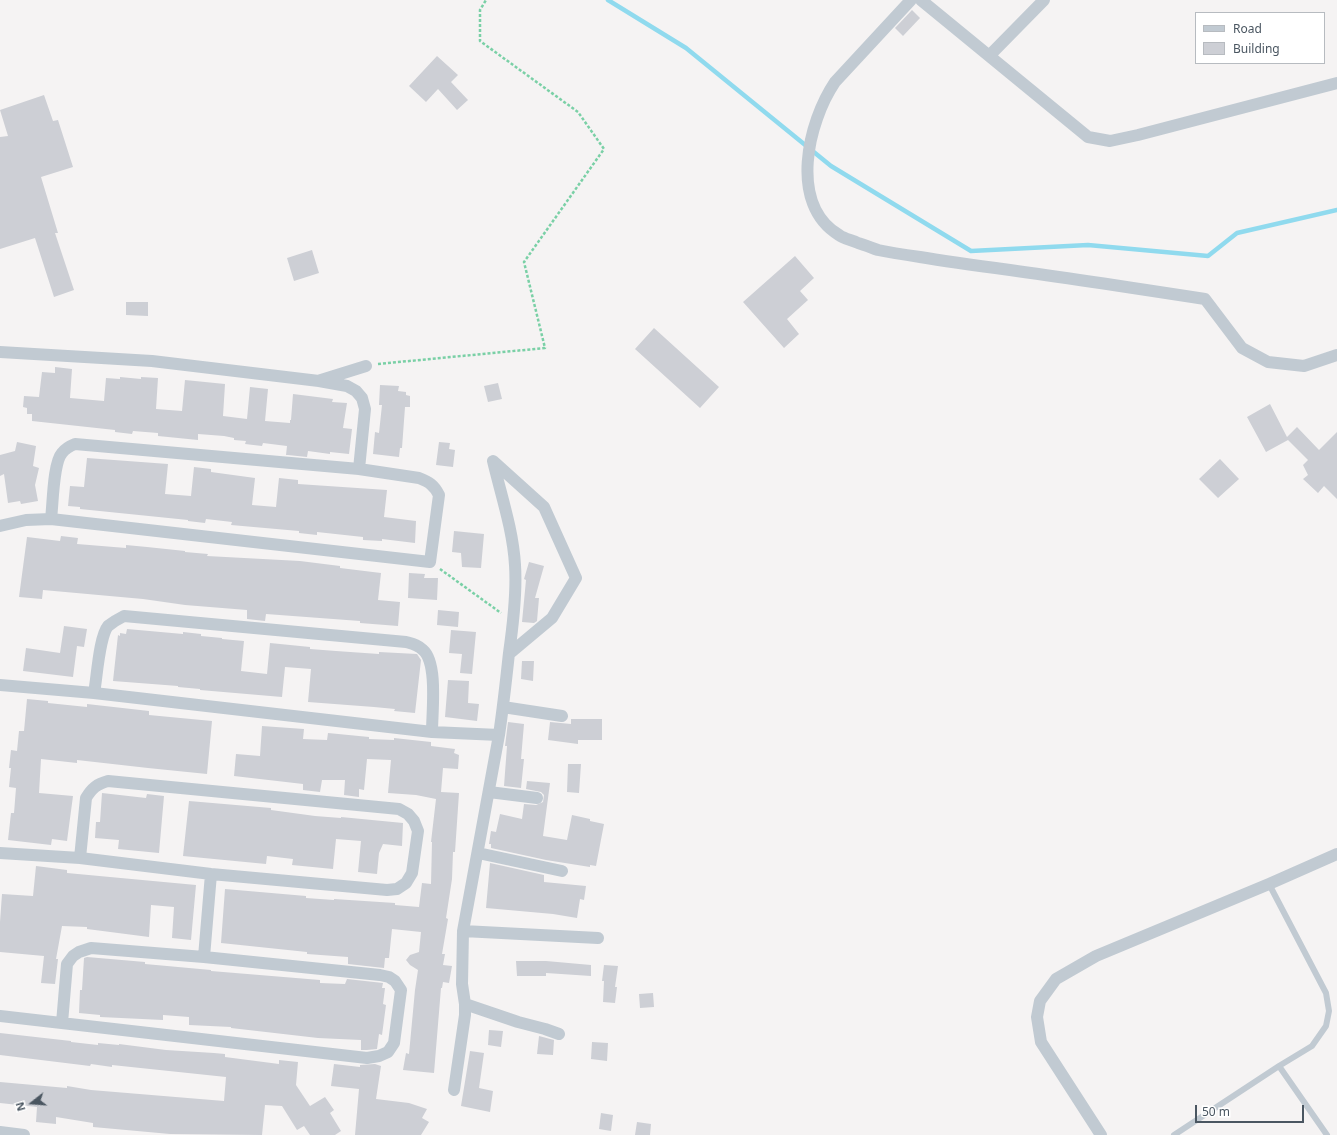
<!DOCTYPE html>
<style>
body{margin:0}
#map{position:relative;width:1337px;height:1135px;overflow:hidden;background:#f5f3f3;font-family:"Noto Sans",sans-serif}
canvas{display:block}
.legend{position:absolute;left:1195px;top:12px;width:130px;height:52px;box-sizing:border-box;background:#fff;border:1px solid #b7bbc0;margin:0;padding:5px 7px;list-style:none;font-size:12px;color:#4a5661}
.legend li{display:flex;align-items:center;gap:8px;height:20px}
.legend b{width:20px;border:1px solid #b7bbc0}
.north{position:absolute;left:12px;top:1083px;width:40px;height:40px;-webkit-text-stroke:3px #fff;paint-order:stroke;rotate:253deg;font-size:11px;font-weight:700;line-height:16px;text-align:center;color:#4a5661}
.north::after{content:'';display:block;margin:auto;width:14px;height:18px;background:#4a5661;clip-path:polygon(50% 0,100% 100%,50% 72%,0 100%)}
.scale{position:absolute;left:1195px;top:1105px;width:109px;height:18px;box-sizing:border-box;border:2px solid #4a5661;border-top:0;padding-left:5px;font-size:12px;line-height:14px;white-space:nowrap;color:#4a5661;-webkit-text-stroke:3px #fff;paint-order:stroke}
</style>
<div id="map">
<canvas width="1337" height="1135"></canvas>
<ul class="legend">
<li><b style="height:5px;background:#c1cad2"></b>Road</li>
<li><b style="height:11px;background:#cdcfd5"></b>Building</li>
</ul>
<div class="north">N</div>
<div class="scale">50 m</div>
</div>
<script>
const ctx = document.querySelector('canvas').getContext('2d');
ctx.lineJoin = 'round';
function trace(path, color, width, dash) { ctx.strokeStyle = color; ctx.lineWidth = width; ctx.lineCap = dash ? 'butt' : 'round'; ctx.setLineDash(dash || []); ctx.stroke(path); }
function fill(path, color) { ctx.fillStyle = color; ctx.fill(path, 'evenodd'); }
const stream = new Path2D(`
 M608,0L686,48L831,166L971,251L1088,245L1208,256L1237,233L1337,210`);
const building = new Path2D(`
 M912,10L920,18L903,36L895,28Z
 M437,56L458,75L451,82L468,100L457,110L438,89L426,102L409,86Z
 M44,95L53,121L58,120L73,167L41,177L58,233H55L74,290L54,297L35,238L0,249V137L8,136L0,110Z
 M312,250L319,273L294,281L287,258Z
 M795,256L814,278L800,291L808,300L787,319L799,334L784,348L743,302Z
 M126,302H148V316L126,315Z
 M654,328L719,387L700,408L635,349Z
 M55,367L72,369L70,398L104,401L106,378L120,379V377L141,379V377L158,378L156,409L182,411L185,380L225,384L223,416L247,419L250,387L268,389L265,421L290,423V420H291L293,394L333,399L332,402L347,403L343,428L352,429L349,454L330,452V454L308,451L307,457L288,455H286L287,446L263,443L262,446L245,444L246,441L234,440V438L224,436L198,434V440L158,436V433L133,431L132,434L115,432V430L32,421V414H27V408L23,407L24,396L39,397L42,372L55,373Z
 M498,383L502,399L488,402L484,386Z
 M380,385L399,386L398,391L406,392V395L410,396V407H405L402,448H400L399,457L373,454L375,432L379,433L382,405H379Z
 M1270,404L1287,437L1297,427L1319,450L1337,432V499L1324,486L1318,493L1303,479L1308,475L1303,465L1308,460L1288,440L1266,452L1247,417Z
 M17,442L36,446L33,466L39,468L35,485L38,501L21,504L20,501L8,503L4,474L0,476V455L15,451Z
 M439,442L450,443L449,449L455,450L453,467L436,465Z
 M87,458L168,464L165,494L191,496L194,467L211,469V472L255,478L252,505L276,507L279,478L298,480V484L387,490L384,517L416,521L415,543L382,539V541L363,540V537L317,532V535L299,533V531L231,525L232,522L206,519L205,523L188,521V520L80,509V507L68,506L70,486L84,487Z
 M1220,459L1239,479L1218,498L1199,479Z
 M454,531L484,534L481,568L462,567L461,553L452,552Z
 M61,536L78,538L77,544L126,548V545L147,547L185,551V552L208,554L207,556L300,561L340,566V568L381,573L378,600L400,602L398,626L360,623V621L266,614L265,621L247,619V610L185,605L143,599L43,590L42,599L19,597L27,537L60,541Z
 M529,562L544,566L535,598H539L537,621L534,623L522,622L526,580L524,579Z
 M409,573L425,574L424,578H438L437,600L408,598Z
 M438,610L459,612L458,627L437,625Z
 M64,626L87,629L84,647L77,646L73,677L23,671L26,648L60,653Z
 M127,629L183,634V632L201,634V636L222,638V639L244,641L241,671L267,674L270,643L310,647V649L336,651L379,654V652L417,654L421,660L415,713L394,711L395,709L374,707L308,702L311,669L285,667L282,697L200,690V689L178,687V686L113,681L118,635L120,636V633L126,634Z
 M451,630L476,632L472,674L460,673L462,654L449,653Z
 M522,661H534L533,681L521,679Z
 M448,680L469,681L468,703L479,704L477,721L445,717Z
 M27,699L48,701V703L87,707V704L149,711V715L212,721L207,774L148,768L77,760V763L41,759L39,793L73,796L67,841L52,839L51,845L8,840L11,813H14L16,788L9,787L11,768H9L11,750L17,751L19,731H24Z
 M571,719H602V740H578V744L548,740L550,722L571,724Z
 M508,722L524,724L521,759H524L521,788L504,786L507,746H505Z
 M262,726L304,729L303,739L327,740L328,733L369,737V739L394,740V738L431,742V746L455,749L454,753L459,755L458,769L443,768L441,792L459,793L455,852H453L452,879L446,918L448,919L442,954H445L443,965L452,966L449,983L443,982L442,988H441L434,1073L403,1070L406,1053L409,1054L415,990L418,970L410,965L406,960L410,955L419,952L421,932L392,929L389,958H385L384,968L348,964V957L307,954V952L221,943L225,889L306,896V898L334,900V899L395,903V905L419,907L422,883L431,884L432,842H431L436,799L416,795L388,793L391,760L367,759L364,790L359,789V797L344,795L345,780H322L320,792L303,790V784L234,776L236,754L260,756Z
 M568,764H581L579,793L567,792Z
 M527,781L550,783L543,836L567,840L572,815L590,819V821L604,824L596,866L590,865V867L546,860L491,848V844H489L491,831L496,832L500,814L522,819L524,804L536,805L543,802L544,795L541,792L526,789Z
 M102,793L146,798L147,794L164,796L159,853L118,849L119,840L95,838L96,822H100Z
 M189,801L271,808V810L315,816L341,818V817L403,823L402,846L383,844L379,853L377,874L358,872L361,841L336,839L333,869L292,865L293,859L267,856L266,864L183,856Z
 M490,863L544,875V882L586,886L584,900L580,899L577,918L553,914L486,908Z
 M36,866L67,870V873L196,885L191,940L172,938L174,907L151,905L149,937L87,929V927L62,926L56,959H58L55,984L41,983L44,956L0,952V922L2,894L33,896Z
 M87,957L145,962V964L211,970V971L320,980V983L345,984L347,979L383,983L382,988H385L383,1004L386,1005L382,1035L379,1034L377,1049L367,1050H361V1040L318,1038L231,1028V1027L189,1025V1017L163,1015V1020L100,1017V1015L79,1013L80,990H82L84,958Z
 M516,961H546L591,965V976L546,973V976H517Z
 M604,965L618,966L615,987H617L615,1003L603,1002L604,981H602Z
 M653,993L654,1007L640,1008L639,994Z
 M489,1030L503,1031L501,1047L488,1045Z
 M0,1033L71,1041V1042L98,1045V1043L119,1045V1044L166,1050L214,1053L225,1054V1057L279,1064V1060L298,1062L296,1085L310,1106L325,1097L334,1110L330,1113L341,1131L335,1135H310L304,1126L297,1130L282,1106L265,1105L262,1135L170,1134L93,1127V1123L56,1117V1124L36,1122L37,1107L0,1103V1082L67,1088V1086L91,1090L224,1101L226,1077L112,1065V1067L91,1064L90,1066L0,1055Z
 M539,1036L554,1040L553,1055L537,1054Z
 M592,1042L608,1043L607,1061L591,1059Z
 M470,1051L484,1053L479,1088L493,1091L490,1112L461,1106Z
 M334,1064L360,1067V1065L375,1064L381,1066L376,1099L409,1103L427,1109L422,1118L429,1122L421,1135H355L359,1089L331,1086Z
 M601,1113L613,1115L611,1131L599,1129Z
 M637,1122L651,1124L650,1135H635Z`);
const path = new Path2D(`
 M378,364L545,348L524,262L604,149L578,112L480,41V10L486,0
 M440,569L501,613`);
const lane = new Path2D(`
 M1269,884L1326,993L1329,1011L1326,1026L1312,1046L1279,1066
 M1174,1135L1279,1066L1327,1135`);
const street = new Path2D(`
 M911,0L835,82C808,122 788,204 839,235C844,239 852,240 858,243C865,245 872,248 878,250C892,253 906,255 920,257C950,262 980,266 1010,270C1075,279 1140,289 1205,299L1242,348L1268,362L1304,366L1337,355
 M921,0L1088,137L1110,141L1138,135L1337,83
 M989,56L1044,0
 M0,352L152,361L319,381L347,386L356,391L362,398L365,409L359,469
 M321,380L366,366
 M0,526L26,520L51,519L430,562L439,495C434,485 429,482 419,478L359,469L75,444C70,446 65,449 62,453C53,463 53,504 51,519
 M0,685L94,693L432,732L499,735
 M94,693C97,678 99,637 108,626C113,622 118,619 124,616L406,642C413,644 418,645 423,650C438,663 432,712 432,732
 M503,707L562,716
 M489,792L537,798
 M0,853L80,858L211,874L387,890L397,889L406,883L412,873L418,831L414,821L408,814L399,809L108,781C97,784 92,788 86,798L80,858
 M478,853L562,871
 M463,931L598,938
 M204,957L211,874
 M465,1004L518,1022L545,1029L559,1034
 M0,1016L367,1058L379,1056L388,1052L394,1043L401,990L395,981L389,977L380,975L204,957L91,948L79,952L73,956L67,964L62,1023
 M454,1090L465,1015V1004L462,984L463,931L499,735C503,708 506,681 509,653C513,625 517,594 515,565C513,530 501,495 493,461L544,507L576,578L552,618L509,654
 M0,1132L24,1135
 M1101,1135L1041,1042L1037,1017L1040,1001L1056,979L1096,956L1269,884L1337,854`);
trace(stream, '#90daee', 4.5);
fill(building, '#cdcfd5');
trace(path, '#7ad0a6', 2.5, [3, 2]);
trace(lane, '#c1cad2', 6);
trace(street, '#c1cad2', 12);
</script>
